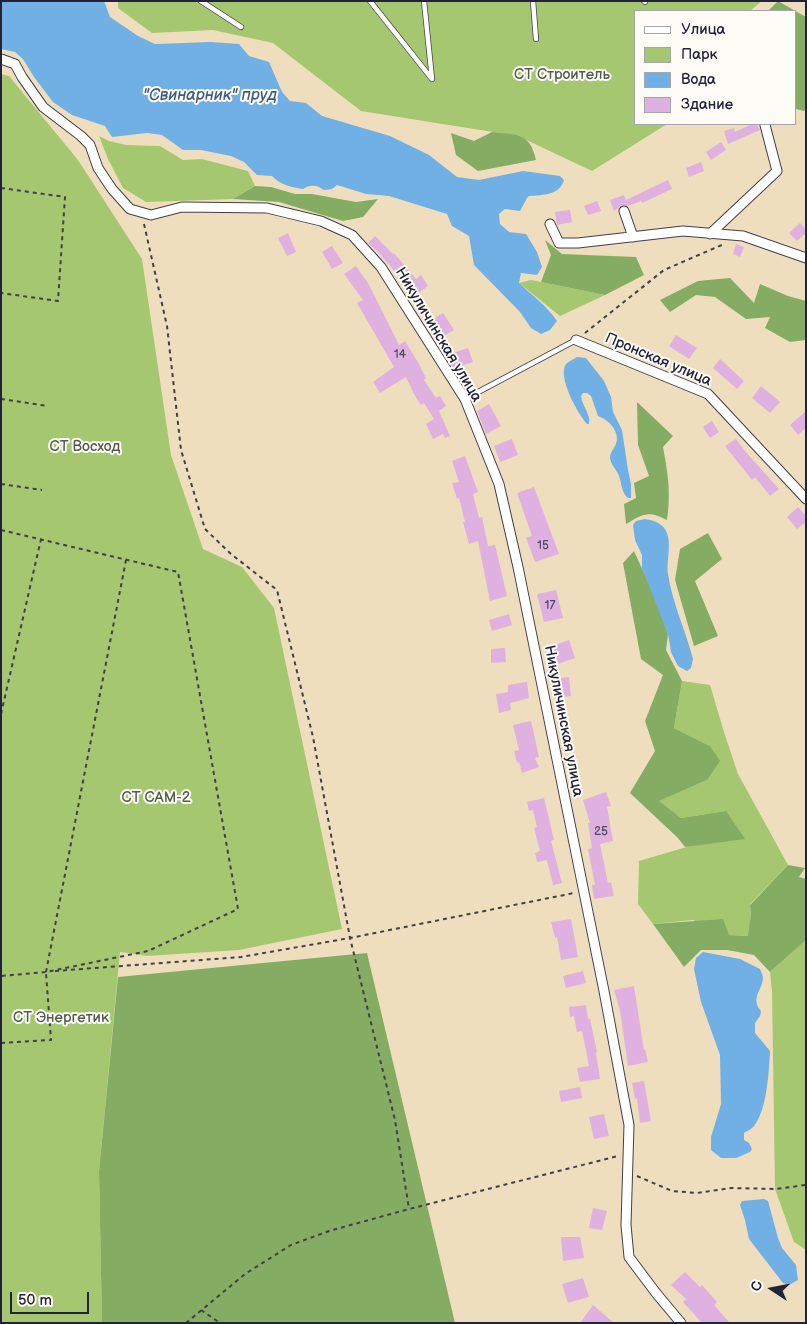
<!DOCTYPE html>
<meta charset="utf-8">
<style>
body{margin:0}
#map{position:relative;width:807px;height:1324px;overflow:hidden;background:#efdebd;font-family:"Balsamiq Sans",sans-serif}
canvas{display:block}
.frame{position:absolute;inset:0;border:2px solid #22223b;pointer-events:none}
.legend{position:absolute;left:634px;top:10px;width:162px;height:115px;box-sizing:border-box;background:#fdfcf7;border:1px solid #a5a5ac;margin:0;padding:6px 9px;list-style:none;font-size:15px;color:#22223b}
.legend li{display:flex;align-items:center;gap:10px;height:25px}
.legend b{width:25px;border:1px solid #a5a5ac}
.north{position:absolute;left:747px;top:1264px;width:50px;height:50px;-webkit-text-stroke:4px #fdfcf7;paint-order:stroke;rotate:281deg;font-size:14px;font-weight:700;line-height:20px;text-align:center;color:#22223b}
.north::after{content:'';display:block;margin:auto;width:18px;height:22px;background:#22223b;clip-path:polygon(50% 0,100% 100%,50% 72%,0 100%)}
.scale{position:absolute;left:10px;top:1292px;width:79px;height:22px;box-sizing:border-box;border:2px solid #22223b;border-top:0;padding-left:6px;font-size:15px;line-height:18px;white-space:nowrap;color:#22223b;-webkit-text-stroke:4px #fdfcf7;paint-order:stroke}
</style>
<div id="map">
<canvas width="807" height="1324"></canvas>
<div class="frame"></div>
<ul class="legend">
<li><b style="height:6px;background:#fff"></b>Улица</li>
<li><b style="height:14px;background:#a5c770"></b>Парк</li>
<li><b style="height:14px;background:#70b0e4"></b>Вода</li>
<li><b style="height:14px;background:#dfb1e0"></b>Здание</li>
</ul>
<div class="north">С</div>
<div class="scale">50 m</div>
</div>
<script>
const ctx = document.querySelector('canvas').getContext('2d');
ctx.lineJoin = 'round';
function fill(path, color) { ctx.fillStyle = color; ctx.fill(path, 'evenodd'); }
function trace(path, color, width, dash) { ctx.strokeStyle = color; ctx.lineWidth = width; ctx.lineCap = dash ? 'butt' : 'round'; ctx.setLineDash(dash || []); ctx.stroke(path); }
function label(font, color, halo, rows, align = 'center') {
  ctx.font = font + ' "Balsamiq Sans",sans-serif'; ctx.lineWidth = 4; ctx.setLineDash([]); ctx.textBaseline = 'middle'; ctx.strokeStyle = halo; ctx.fillStyle = color; for (const [text, x, y, turn = 0] of rows) {
    ctx.save(); ctx.translate(x, y); ctx.rotate((+turn || 0) * Math.PI / 180); ctx.textAlign = isNaN(turn) ? turn : align; if (halo) ctx.strokeText(text, 0, 0); ctx.fillText(text, 0, 0); ctx.restore();
  }
}
const green = new Path2D(`
 M118,1H762L750,11H636V124H667L592,171L518,136L361,111L273,43L213,30L152,33L118,8Z
 M1,74L9,76L78,160L142,259L171,455L203,549L242,567L274,608L342,929L239,950L147,956L120,952L99,1171L102,1323H1Z
 M99,136L109,141L126,145L160,146L183,160L202,159L248,171L255,186L233,199L146,202L123,188L108,159Z
 M531,280L605,295L560,316L519,283Z
 M682,681L710,685L724,732L738,774L788,865L750,904L751,914L749,936L729,935L693,920L653,924L638,904L639,861L690,846L726,811L681,818L658,801L707,780L710,746L674,728Z
 M806,940V1250L794,1242L775,1189L772,991L770,972Z`);
const forest = new Path2D(`
 M778,1L806,17V109L804,111L796,109V11H768Z
 M492,132C517,135 530,132 536,160L478,171L456,155L451,133L474,141Z
 M255,186L271,187L295,194H312L356,202L378,199L363,217L343,221L279,202L233,199Z
 M545,240L562,254L636,257L644,275L605,295L541,282L551,255Z
 M730,278L754,303L760,284L788,296L806,301V340L790,342L765,328L770,317L746,319L715,297L696,295L670,312L660,300L698,281Z
 M637,402L673,436L663,447C668,474 671,493 667,520C648,510 643,514 626,524L624,504L636,498L634,483L649,476L638,445Z
 M708,533L722,559L695,581L718,636L694,646L675,580L680,549Z
 M634,551L655,597L668,634L666,650L682,681L674,728L710,746L720,761L707,780L659,801L681,818L726,811L745,839L685,847L678,838L630,793L655,751L645,721L663,675L641,659L623,563Z
 M788,865L805,868L799,877L806,879V940L770,972L754,955L727,950H701L684,967L653,924L723,919L729,935L748,936L751,914L750,905Z
 M367,953L455,1323H102L99,1171L118,977Z`);
const water = new Path2D(`
 M1,1H104L110,17L138,36L155,44L211,42L239,44L249,56L269,62L282,92L290,101L306,103L322,116L390,136L429,155L457,177L479,180L523,171L560,176L564,180C560,195 543,195 529,196L527,198L520,211L505,209L499,214L500,224L509,232L526,234L537,252L542,267L537,275L521,273L519,283C532,295 547,306 557,321L550,330L541,334L531,328L520,312L474,265L469,236L452,226L447,214L389,196L366,194L337,185L332,189L324,190C317,185 311,184 303,189C292,187 280,185 272,176L257,175L244,162L231,156L201,150H183L162,135L147,133L112,137L105,126L72,115L53,102L34,77L23,59L15,52L1,49Z
 M577,357L586,358L604,381L611,397L613,412L622,430L628,470L631,484V498H628C621,492 622,484 619,476C617,470 611,465 610,458C610,451 617,446 617,439C617,428 607,419 598,416L591,396L587,393H583L581,396C582,406 591,414 589,424H587C578,414 557,377 566,364C568,362 574,359 577,357Z
 M645,519C652,520 660,522 665,529C673,543 666,559 668,574C672,602 686,632 693,659L691,668L687,671L678,666L671,652L668,634L642,568V555L635,540L633,525L636,521Z
 M703,952L740,959L760,969C761,972 763,975 763,978C762,991 750,998 761,1011L760,1016L755,1023V1033L770,1051C769,1071 767,1110 754,1126C752,1129 747,1131 744,1133V1140L749,1143L752,1149L750,1152L736,1158H721L711,1150V1137L721,1104L720,1055L701,1002L694,969L696,958Z
 M764,1199L768,1201L778,1238L782,1248L796,1265L798,1280L789,1285L783,1283L749,1239L745,1220L740,1205L742,1201Z`);
const building = new Path2D(`
 M752,124H757L760,130L728,144L724,131L734,128L735,132Z
 M721,142L726,150L711,160L706,152Z
 M701,162L704,171L689,177L686,168Z
 M668,180L672,189L642,203L641,201L628,206L622,205L614,211L610,200L624,195L626,200Z
 M597,201L601,211L588,215L584,206Z
 M570,210L572,222L557,225L555,212Z
 M800,223L806,229V233L797,241L789,233Z
 M288,233L296,252L287,256L278,238Z
 M375,236L393,254L394,253L416,279L421,275L428,286L412,298L404,288L407,286L379,253L368,243Z
 M736,244L744,247L740,257L733,254Z
 M332,246L343,263L332,269L322,252Z
 M356,266L368,283L399,345L405,341L419,364L426,378L424,380L436,398L440,396L446,406L439,411L450,436L445,438L443,434L433,439L426,424L434,419L424,403L421,405L415,396L406,377L380,393L373,382L394,367L357,303L363,300L344,274Z
 M443,313L454,330L439,339L428,322Z
 M676,335L697,348L689,359L669,346Z
 M468,348L473,362L453,369L447,355Z
 M720,359L744,381L737,389L713,368Z
 M761,386L780,402L770,413L752,398Z
 M489,404L501,426L486,434L477,411Z
 M806,411V428L798,435L790,425Z
 M712,421L719,432L710,438L703,427Z
 M512,439L518,455L500,462L494,446Z
 M736,439L745,451L779,489L770,496L755,477L752,480L725,446Z
 M465,456L478,492L473,494L479,518L482,517L488,546L495,545L507,596L490,601L478,541L469,544L463,522H465L459,498L457,499L452,483L459,482L452,461Z
 M534,487L559,554L535,562L526,538L532,536L517,493Z
 M798,507L806,516V522L797,529L787,517Z
 M556,590L563,618L544,622L537,594Z
 M509,614L512,625L492,631L489,620Z
 M569,640L575,658L555,665L549,647Z
 M505,648L506,662L491,663V649Z
 M569,677L571,696L555,698L552,679Z
 M527,682L529,698L510,703L511,710L499,713L496,694L508,692V685Z
 M531,721L539,757L535,758L539,767L522,773L519,762L517,763L514,751L519,750L513,725Z
 M606,792L611,806L607,807L613,841L600,844L608,883L611,882L614,896L594,899L592,885H595L588,849L592,848L588,823H590L583,800Z
 M544,798L554,840L551,841L562,883L553,885L547,860L537,862L535,853L540,851L534,828L537,827L533,810L529,811L527,802Z
 M571,919L578,957L561,960L557,937L555,938L551,922Z
 M583,971L586,983L566,988L563,976Z
 M634,986L644,1050L645,1049L648,1062L628,1066L620,1011L614,990Z
 M586,1005L588,1019H590L597,1052L596,1053L600,1079L580,1082L577,1068L589,1066L582,1031L577,1032L574,1016L570,1017L569,1007Z
 M644,1081L651,1121L640,1123L637,1098L635,1099L632,1083Z
 M580,1087L582,1098L561,1102L559,1091Z
 M604,1114L609,1136L594,1139L589,1117Z
 M593,1208L607,1211L602,1230L589,1228Z
 M561,1237H580L584,1258L563,1261Z
 M685,1272L700,1287L702,1285L717,1302L714,1305L730,1323H702L683,1302L686,1299L671,1285Z
 M583,1278L589,1297L568,1303L562,1284Z
 M593,1305L614,1323H580Z`);
const path = new Path2D(`
 M1,188L65,197L58,301L1,293
 M144,224L167,326L181,450L205,529L231,554L277,590L313,737L350,938L395,1120L409,1209
 M585,333L664,270L724,244
 M1,399L48,406
 M1,484L42,490
 M1,530L178,572L238,909L148,951L46,972L1,976
 M1,714L41,539
 M55,971L241,957L350,938L574,893
 M46,972L126,560
 M1,1043L51,1040L46,973
 M637,1176L672,1191L697,1193L731,1188L775,1189L806,1185
 M201,1310L220,1323
 M186,1323L245,1274L291,1245L329,1231L409,1209L618,1156`);
const lane = new Path2D(`
 M201,1L241,27
 M370,1L432,79
 M424,1L432,79
 M533,1L536,39
 M644,1L645,2
 M465,399L576,340`);
const street = new Path2D(`
 M1,59L15,64L22,77L43,107L81,136L90,145L98,168L112,189L130,209L151,215L182,207L267,208L321,221L352,235L381,267L465,399L499,484L518,567L604,991L629,1125L626,1225L629,1257L656,1293L681,1323
 M624,211L633,237
 M550,224L559,243H578L683,231L743,236L806,258
 M710,234L777,171L765,125
 M576,340L708,394L806,499`);
const numberNames = [
 ["14",400,355],
 ["15",543,546],
 ["17",550,606],
 ["25",601,832]
];
const parkNames = [
 ["СТ Строитель",562,75],
 ["СТ Восход",85,447],
 ["СТ САМ-2",156,798],
 ["СТ Энергетик",61,1018]
];
const streetNames = [
 ["Никуличинская улица",438,335,59],
 ["Пронская улица",658,360,23],
 ["Никуличинская улица",563,721,79]
];
const waterNames = [
 ["\"Свинарник\" пруд",210,96]
];
fill(green, '#a5c770');
fill(forest, '#84ac62');
fill(water, '#70b0e4');
fill(building, '#dfb1e0');
trace(lane, '#413e4e', 6);
trace(street, '#413e4e', 11);
trace(path, '#413e4e', 2, [4, 4]);
trace(lane, '#fff', 4.5);
trace(street, '#fff', 9);
label('12px', '#514664', null, numberNames);
label('15px', '#505c4e', '#fdfcf7', parkNames);
label('15px', '#22223b', '#fdfcf7', streetNames);
label('italic 16px', '#415b7f', '#fdfcf7', waterNames);
</script>
